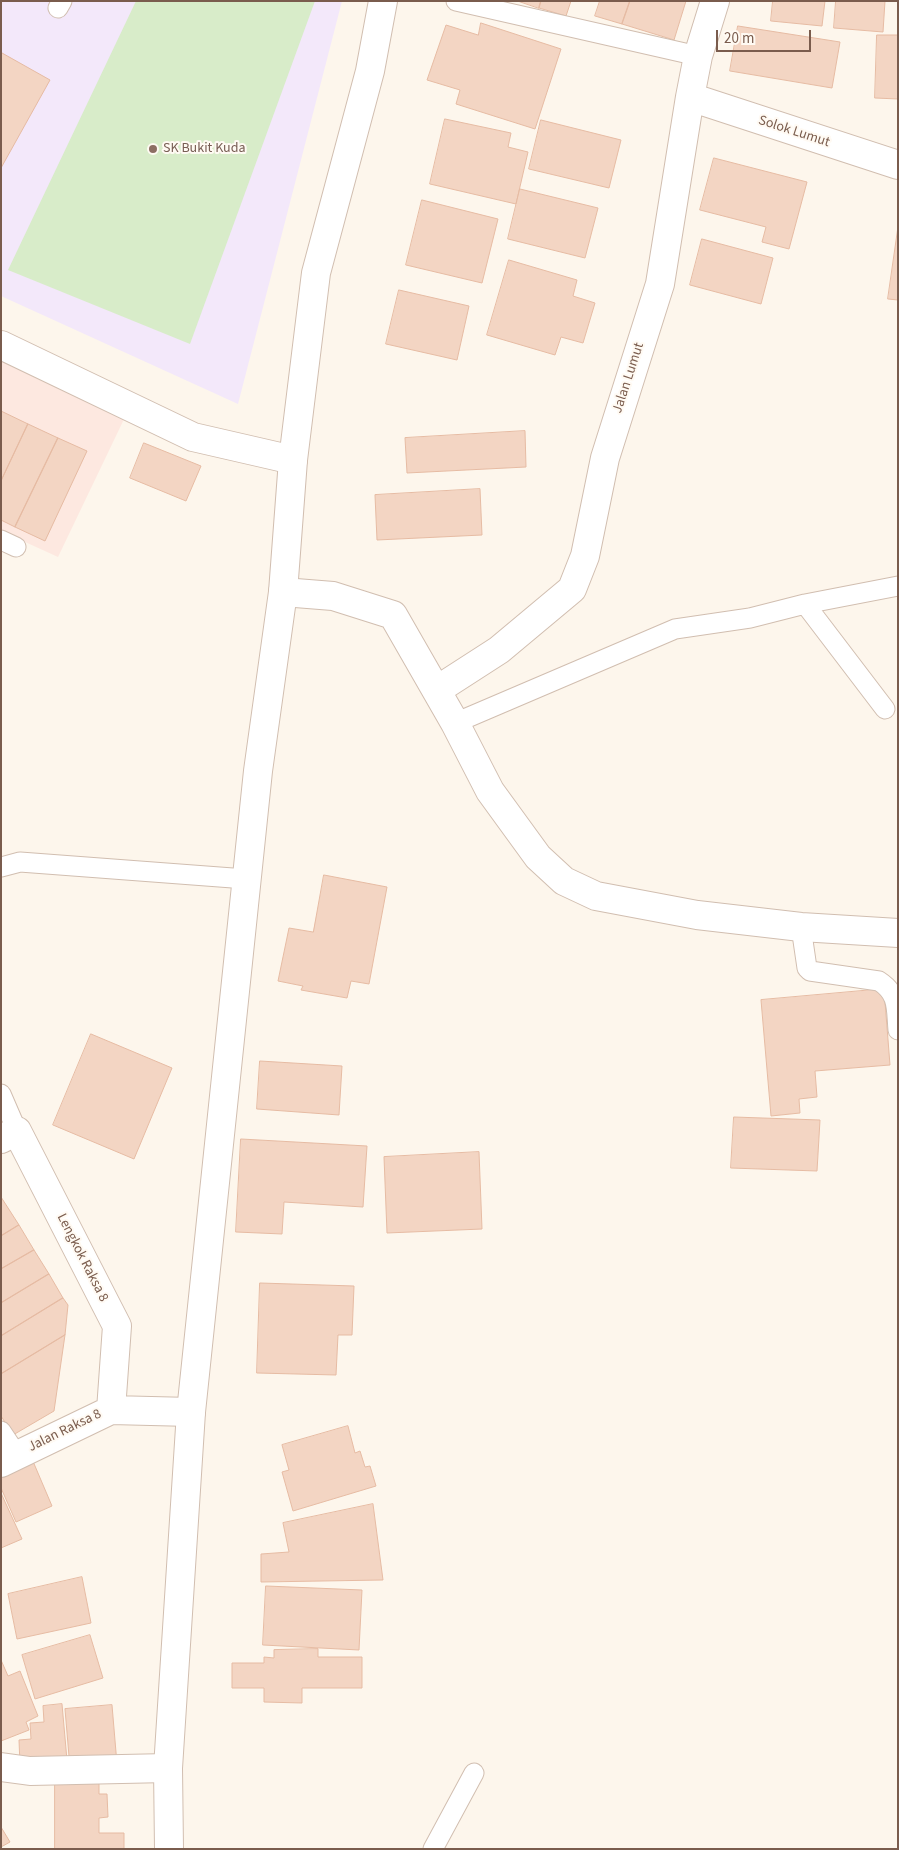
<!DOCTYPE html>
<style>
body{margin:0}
#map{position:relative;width:899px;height:1850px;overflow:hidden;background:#fdf6ec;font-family:"Source Sans 3",sans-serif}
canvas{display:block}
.frame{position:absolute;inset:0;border:2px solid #7a5c4d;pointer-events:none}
.scale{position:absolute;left:716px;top:30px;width:95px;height:22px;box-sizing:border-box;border:2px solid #7a5c4d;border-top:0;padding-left:6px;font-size:15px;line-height:18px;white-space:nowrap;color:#7a5c4d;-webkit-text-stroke:4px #fffaf3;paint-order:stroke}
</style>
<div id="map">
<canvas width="899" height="1850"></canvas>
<div class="frame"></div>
<div class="scale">20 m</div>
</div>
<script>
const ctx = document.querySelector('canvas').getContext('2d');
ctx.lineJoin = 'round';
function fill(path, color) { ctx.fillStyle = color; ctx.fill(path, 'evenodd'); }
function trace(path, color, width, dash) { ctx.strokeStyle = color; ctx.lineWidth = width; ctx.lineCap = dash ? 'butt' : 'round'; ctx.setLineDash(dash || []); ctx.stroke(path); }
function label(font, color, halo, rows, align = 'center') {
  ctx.font = font + ' "Source Sans 3",sans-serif'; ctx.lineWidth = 4; ctx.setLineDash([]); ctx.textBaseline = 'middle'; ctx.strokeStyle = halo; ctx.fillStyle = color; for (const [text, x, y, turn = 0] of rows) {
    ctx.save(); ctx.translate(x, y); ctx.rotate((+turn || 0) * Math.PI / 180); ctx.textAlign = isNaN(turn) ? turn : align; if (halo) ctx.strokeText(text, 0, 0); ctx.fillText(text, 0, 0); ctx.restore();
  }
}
const commercial = new Path2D(`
 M1,357L126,415L58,557L1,531Z`);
const education = new Path2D(`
 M1,1H342L238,404L1,296Z`);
const green = new Path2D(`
 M136,1H315L190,344L8,270Z`);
const building = new Path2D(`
 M518,1H541L539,8Z
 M541,1H571L566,16L539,8Z
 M600,1H630L622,24L595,16Z
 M630,1H686L674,40L622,24Z
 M773,1H825L822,26L771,21Z
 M836,1H885L883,32L834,28Z
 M481,23L561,49L535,129L456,104L460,90L427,80L446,25L478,35Z
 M738,26L840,42L832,88L730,71Z
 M877,35H898V99L875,98Z
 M2,53L50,80L1,168V55Z
 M445,119L511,133L508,147L528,152L516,204L430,184Z
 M541,120L621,140L609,188L529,169Z
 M714,158L807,182L789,249L762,242L766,227L700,210Z
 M520,189L598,208L585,258L508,239Z
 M422,200L498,219L482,283L406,265Z
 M898,227V300L888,299Z
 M702,239L773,258L761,304L690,285Z
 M509,260L577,280L573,296L595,303L583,343L561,337L555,355L487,335Z
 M399,290L469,306L457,360L386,344Z
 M1,411L28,424L1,481Z
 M28,424L58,438L15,527L1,520V481Z
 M525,431L526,467L407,473L405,438Z
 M58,438L87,451L45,541L15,527Z
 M144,443L201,466L186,501L130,478Z
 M480,489L482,535L377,540L375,495Z
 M324,875L387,887L369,984L351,981L347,998L301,990L303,986L278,981L289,928L313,932Z
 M884,989L890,1065L815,1071L817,1097L799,1099L800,1113L771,1116L761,1000Z
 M91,1034L172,1068L134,1159L53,1125Z
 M260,1061L342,1066L339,1115L257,1109Z
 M734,1117L820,1120L817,1171L731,1168Z
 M241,1139L367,1146L363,1207L284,1202L282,1234L236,1232Z
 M479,1152L482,1229L387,1233L384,1157Z
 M1,1197L19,1225L1,1236Z
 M19,1225L34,1250L1,1269V1236Z
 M34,1250L49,1274L1,1303V1269Z
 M49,1274L63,1298L1,1336V1303Z
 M260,1283L354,1286L352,1335H338L336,1375L257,1373Z
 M63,1298L68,1305L65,1335L1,1374V1336Z
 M65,1335L54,1411L13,1435L1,1416V1374Z
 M348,1426L355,1453L360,1451L365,1467L370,1466L376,1486L293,1511L282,1472L289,1470L282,1445Z
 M32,1459L52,1506L16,1522L1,1488V1473Z
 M1,1493L22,1539L1,1548Z
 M373,1504L383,1580L261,1582V1554L289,1552L283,1523Z
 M82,1577L91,1623L17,1639L8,1594Z
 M266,1586L362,1590L359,1650L263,1645Z
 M90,1635L103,1678L35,1699L22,1655Z
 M318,1649V1657H362V1688H302V1703L264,1702V1688H232V1663H264V1657L274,1658V1650Z
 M1,1660L8,1676L20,1671L38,1716L26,1722L29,1730L1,1741Z
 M62,1704L67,1760L20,1765L19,1740L31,1739L30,1723L44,1722L43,1706Z
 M112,1705L117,1764L70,1768L65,1709Z
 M55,1778H99V1794H107L108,1817L99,1818V1833H124V1849H55Z
 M1,1827L10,1842L1,1847Z`);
const service = new Path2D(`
 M456,1L698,56
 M58,8L62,1
 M1,540L16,547
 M805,604L885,709
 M455,723L675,629L750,618L805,604L898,586
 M1,867L20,862L246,879
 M801,927L807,968L810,971L879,981C899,994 896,1009 898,1030
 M1,1094L17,1131
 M1,1431L17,1455
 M433,1849L474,1773`);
const minor = new Path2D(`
 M690,97L898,165
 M1,345L193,437L293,460
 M283,592L333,596L393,615L455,723L490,791L538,857L564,881L596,896L697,915L801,927L898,933
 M437,690L499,650L572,589L585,556L605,458L660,284L690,97L698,56L715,1
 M1,1139L17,1131L117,1326L111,1410
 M1,1463L111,1410L191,1412
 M1,1767L30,1771L168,1768`);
const tertiary = new Path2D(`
 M169,1849L168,1768L191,1412L258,771L283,592L293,460L316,273L370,71L383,1`);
const markers = [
 [153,149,5,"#8d6e63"]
];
const streetNames = [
 ["Solok Lumut",794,132,18],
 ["Jalan Lumut",629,378,-72],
 ["Lengkok Raksa 8",82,1258,63],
 ["Jalan Raksa 8",65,1431,-26]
];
const educationNames = [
 ["SK Bukit Kuda",163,149]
];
fill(commercial, '#fde8e0');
fill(education, '#f3e8fa');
fill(green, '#d8ecc9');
fill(building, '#f3d5c3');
trace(building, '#e6bba3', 1);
trace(service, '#d1beb0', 21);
trace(minor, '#d1beb0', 30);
trace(tertiary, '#d1beb0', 30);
trace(service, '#fff', 19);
trace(minor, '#fff', 28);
trace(tertiary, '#fff', 28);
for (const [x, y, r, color] of markers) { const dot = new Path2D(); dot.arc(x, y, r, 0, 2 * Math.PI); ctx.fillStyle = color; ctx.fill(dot); trace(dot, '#fffaf3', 2); }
label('14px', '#7a5c4d', '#fffaf3', streetNames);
label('14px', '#785e54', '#fffaf3', educationNames, 'left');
</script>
